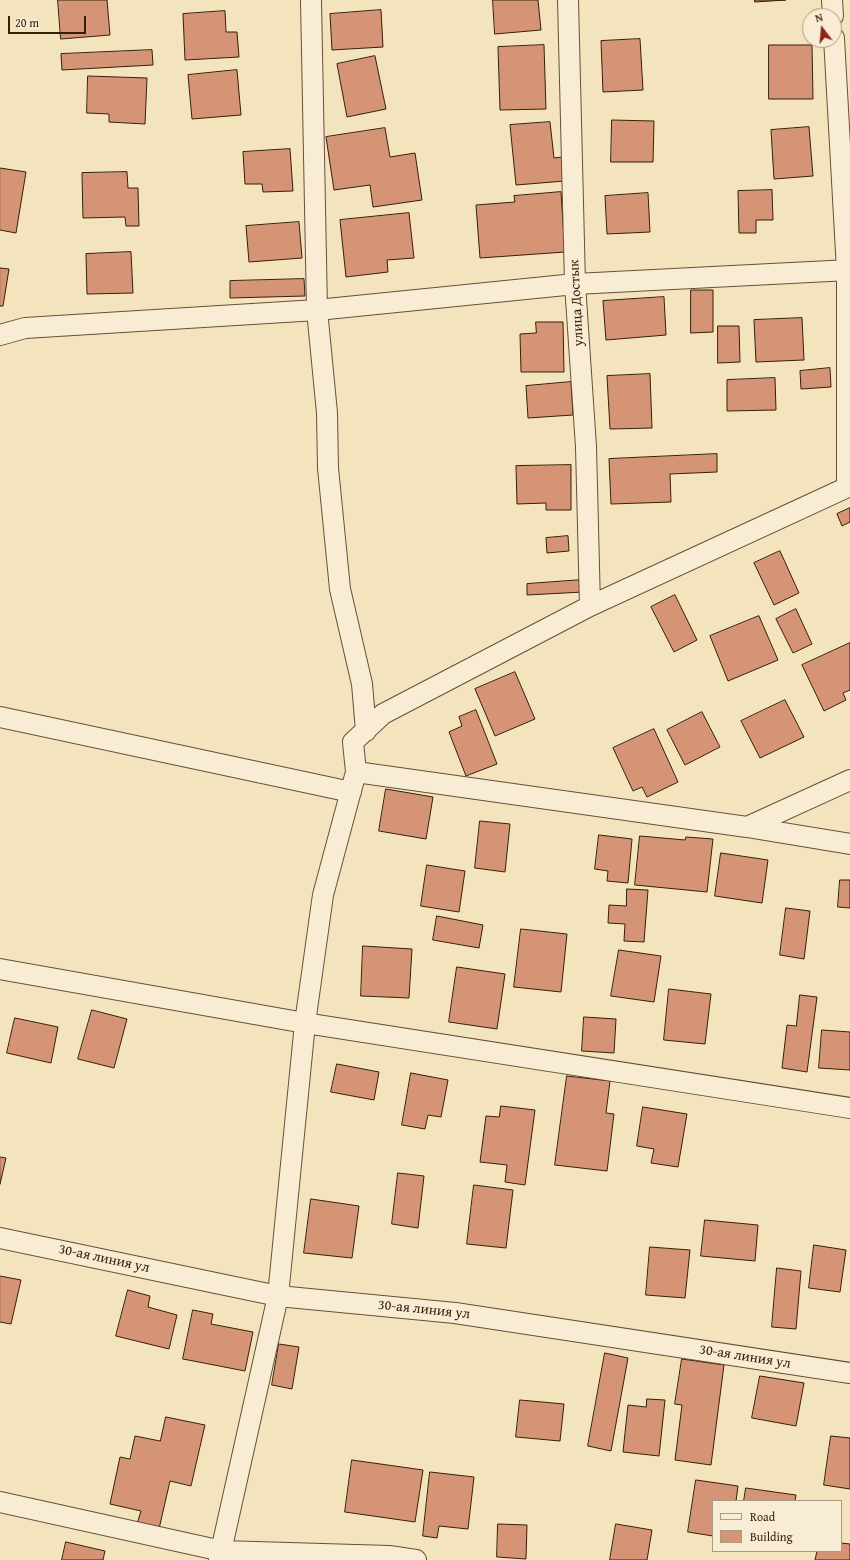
<!DOCTYPE html>
<meta charset="utf-8">
<style>
body{margin:0}
#map{position:relative;width:850px;height:1560px;overflow:hidden;background:#f4e4bd;font-family:"Gentium Book Plus",serif}
canvas{display:block}
.legend{position:absolute;left:712px;top:1500px;width:130px;height:52px;box-sizing:border-box;background:#f8edd4;border:1px solid #aa9b83;margin:0;padding:5px 7px;list-style:none;font-size:12px;color:#351f09}
.legend li{display:flex;align-items:center;gap:8px;height:20px}
.legend b{width:20px;border:1px solid #aa9b83}
.north{position:absolute;left:802px;top:8px;width:40px;height:40px;box-sizing:border-box;background:#f8edd4;border:1px solid #aa9b83;border-radius:50%;rotate:344deg;font-size:11px;font-weight:700;line-height:16px;text-align:center;color:#351f09}
.north::after{content:'';display:block;margin:auto;width:14px;height:18px;background:#8f2418;clip-path:polygon(50% 0,100% 100%,50% 72%,0 100%)}
.scale{position:absolute;left:8px;top:16px;width:78px;height:18px;box-sizing:border-box;border:2px solid #351f09;border-top:0;padding-left:5px;font-size:12px;line-height:14px;white-space:nowrap;color:#351f09;-webkit-text-stroke:3px #f8edd4;paint-order:stroke}
</style>
<div id="map">
<canvas width="850" height="1560"></canvas>
<ul class="legend">
<li><b style="height:5px;background:#f8edd4"></b>Road</li>
<li><b style="height:11px;background:#d69476"></b>Building</li>
</ul>
<div class="north">N</div>
<div class="scale">20 m</div>
</div>
<script>
const ctx = document.querySelector('canvas').getContext('2d');
ctx.lineJoin = 'round';
function fill(path, color) { ctx.fillStyle = color; ctx.fill(path, 'evenodd'); }
function trace(path, color, width, dash) { ctx.strokeStyle = color; ctx.lineWidth = width; ctx.lineCap = dash ? 'butt' : 'round'; ctx.setLineDash(dash || []); ctx.stroke(path); }
function label(font, color, halo, rows, align = 'center') {
  ctx.font = font + ' "Gentium Book Plus",serif'; ctx.lineWidth = 3.5; ctx.setLineDash([]); ctx.textBaseline = 'middle'; ctx.strokeStyle = halo; ctx.fillStyle = color; for (const [text, x, y, turn = 0] of rows) {
    ctx.save(); ctx.translate(x, y); ctx.rotate((+turn || 0) * Math.PI / 180); ctx.textAlign = isNaN(turn) ? turn : align; if (halo) ctx.strokeText(text, 0, 0); ctx.fillText(text, 0, 0); ctx.restore();
  }
}
const building = new Path2D(`
 M58,0H107L110,35L61,39Z
 M493,0H538L541,30L495,34Z
 M755,0H786L755,2Z
 M381,10L383,47L332,50L330,14Z
 M225,11L226,32H237L239,57L185,60L183,14Z
 M640,39L643,90L603,92L601,41Z
 M544,45L546,109L500,110L498,47Z
 M769,45H812L813,99H769Z
 M152,50L153,65L62,70L61,54Z
 M375,56L386,109L347,117L337,64Z
 M237,70L241,115L192,119L188,75Z
 M88,76L147,78L145,124L109,122V114L87,113Z
 M612,120L654,121L653,162H611Z
 M550,122L554,158L562,157L565,181L516,185L510,125Z
 M809,127L813,176L774,179L771,130Z
 M385,128L390,157L415,153L422,200L373,207L370,185L334,190L326,137Z
 M290,149L293,191L263,192L262,184H245L243,152Z
 M0,168L26,172L16,233L0,230Z
 M127,172L128,188H138L139,226H126L125,217L83,218L82,173Z
 M772,190L773,220H756V233H739L738,191Z
 M561,192L565,252L480,258L476,205L515,202L514,196Z
 M648,193L650,232L607,234L605,196Z
 M409,213L414,258L387,260L388,272L346,277L340,220Z
 M299,222L302,258L249,262L246,226Z
 M131,252L133,293L87,294L86,254Z
 M0,268L9,269L3,306H0Z
 M304,279L305,296L230,298V281Z
 M691,290H713V332L691,333Z
 M664,297L666,335L606,340L603,301Z
 M802,318L804,360L756,362L754,320Z
 M536,322H563L564,372H521L520,334L536,333Z
 M718,326H739L740,362L718,363Z
 M830,368L831,387L801,389L800,371Z
 M650,374L652,428L610,429L607,376Z
 M775,378L776,410L727,411V380Z
 M571,382L573,415L528,418L526,386Z
 M717,454V472L670,474L671,502L611,504L609,459Z
 M571,465V510H546V503L517,504L516,466Z
 M850,508V522L842,526L837,514Z
 M568,536L569,551L547,553L546,538Z
 M780,551L799,593L774,605L754,563Z
 M582,580L583,592L527,595V584Z
 M675,595L697,640L674,652L651,607Z
 M796,609L812,644L793,653L776,619Z
 M759,616L778,660L728,681L710,636Z
 M850,643V690L843,693L846,700L824,711L802,665Z
 M515,672L535,719L495,736L475,689Z
 M785,700L804,737L760,758L741,721Z
 M476,710L497,764L466,776L449,732L462,726L459,717Z
 M702,712L720,747L685,765L667,730Z
 M654,729L678,782L647,797L642,787L633,791L613,748Z
 M386,789L433,797L426,839L379,831Z
 M480,821L510,824L505,872L475,868Z
 M599,835L632,839L628,883L607,881L608,871L595,869Z
 M640,836L685,840L686,837L713,839L707,892L635,885Z
 M721,853L768,860L762,903L715,896Z
 M427,865L465,871L459,912L421,906Z
 M840,880H850V908L838,907Z
 M627,889L648,890L644,942L624,941L625,924L608,923L609,905L626,906Z
 M786,908L810,911L804,959L780,955Z
 M437,916L483,925L479,948L433,940Z
 M521,929L567,934L561,992L514,987Z
 M363,946L412,949L409,998L361,996Z
 M619,950L661,956L654,1002L611,996Z
 M457,967L505,974L497,1029L449,1022Z
 M669,989L711,994L705,1044L664,1040Z
 M800,995L817,997L807,1072L782,1068L787,1025L796,1026Z
 M92,1010L127,1019L114,1068L78,1059Z
 M584,1017L616,1019L614,1053L582,1051Z
 M15,1018L58,1027L51,1063L7,1053Z
 M822,1030L850,1032V1070L819,1068Z
 M337,1064L379,1072L374,1100L331,1092Z
 M411,1073L448,1080L441,1117L428,1115L425,1129L402,1125Z
 M567,1076L610,1081L606,1113L614,1114L607,1171L555,1165Z
 M501,1106L535,1110L525,1185L505,1182L507,1165L480,1162L486,1116L499,1117Z
 M643,1107L687,1114L678,1167L651,1163L654,1149L637,1146Z
 M0,1157L6,1158L0,1184Z
 M398,1173L424,1176L418,1228L392,1224Z
 M474,1185L513,1190L506,1248L467,1244Z
 M311,1199L359,1206L352,1258L304,1253Z
 M705,1220L758,1225L755,1261L701,1256Z
 M814,1245L846,1250L840,1292L809,1288Z
 M650,1247L690,1250L685,1298L646,1295Z
 M777,1268L801,1271L796,1329L772,1327Z
 M0,1276L21,1280L11,1324L0,1322Z
 M128,1290L150,1296L148,1307L177,1315L169,1349L116,1336Z
 M193,1310L213,1314L211,1324L253,1332L245,1371L183,1359Z
 M279,1344L299,1347L292,1389L272,1385Z
 M605,1353L628,1358L611,1451L588,1446Z
 M682,1359L724,1365L711,1465L675,1460L682,1405L675,1404Z
 M760,1376L804,1383L796,1426L752,1418Z
 M647,1399L665,1400L659,1456L623,1452L628,1405L646,1407Z
 M520,1400L564,1404L560,1441L516,1437Z
 M166,1417L205,1425L191,1486L170,1481L159,1529L137,1524L141,1511L110,1504L120,1457L130,1459L135,1436L160,1441Z
 M831,1436L850,1438V1489L824,1485Z
 M352,1460L423,1470L415,1522L345,1512Z
 M430,1472L474,1477L468,1529L439,1526L437,1538L423,1536Z
 M696,1480L738,1486L736,1501H713V1536L688,1532Z
 M746,1488L796,1495L795,1501H744Z
 M498,1524L527,1525L526,1559L497,1557Z
 M616,1524L652,1530L647,1560H610Z
 M66,1542L105,1551L103,1560H62Z
 M841,1543L850,1544V1560H815L817,1551H841Z`);
const minor = new Path2D(`
 M311,0L317,310L327,413L328,468L340,589L362,684L366,731
 M568,0L575,284L586,447L590,606
 M832,0L833,16
 M834,38L847,270V487
 M0,335L25,328L317,310L575,284L850,270
 M0,717L351,792
 M356,772L747,827L850,844
 M747,827L850,780
 M0,969L305,1023L850,1108
 M0,1238L278,1296L455,1313L850,1373
 M0,1502L222,1551L389,1556L416,1560
 M219,1560L278,1296L305,1023L323,895L356,772L353,742L383,714L590,606L850,486`);
const streetNames = [
 ["улица Достык",577,303,-93],
 ["30-ая линия ул",104,1259,12],
 ["30-ая линия ул",424,1310,6],
 ["30-ая линия ул",745,1357,9]
];
fill(building, '#d69476');
trace(building, '#351f09', 1);
trace(minor, '#655036', 22);
trace(minor, '#f8edd4', 20);
label('14px', '#351f09', '#f8edd4', streetNames);
</script>
